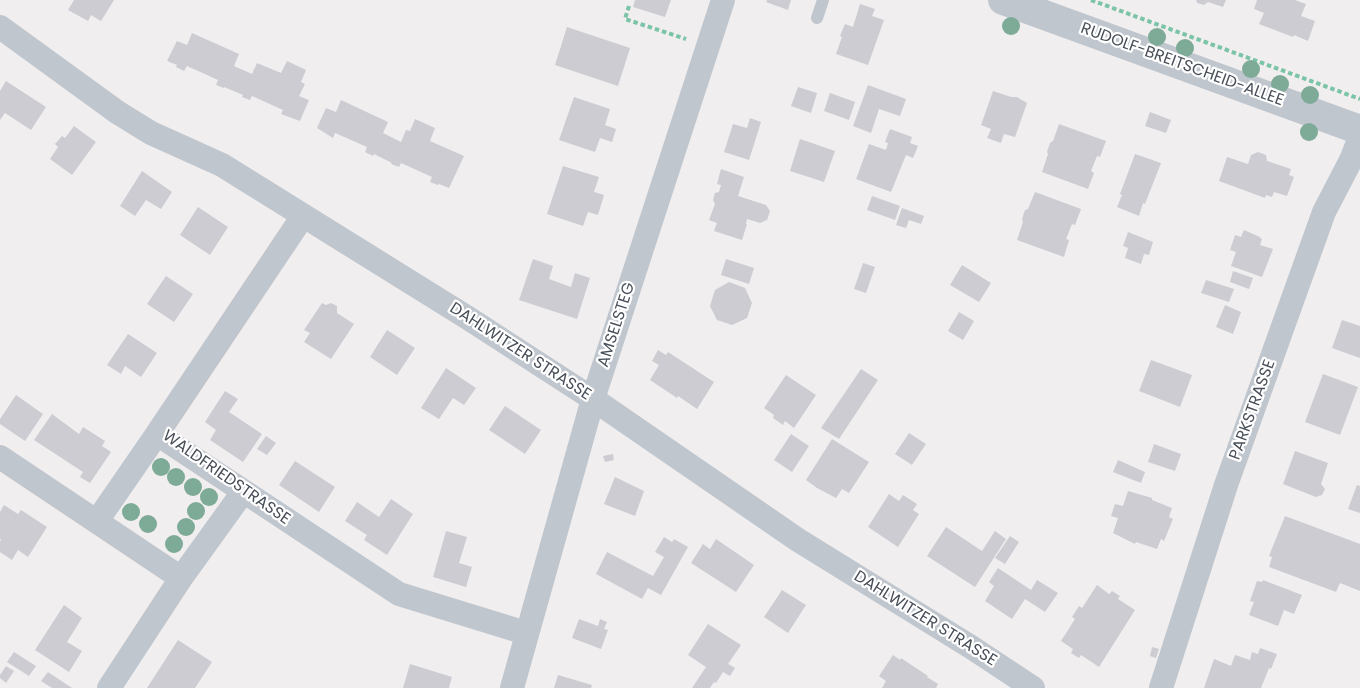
<!DOCTYPE html>
<style>
body{margin:0}
canvas{display:block;background:#f0eeee}
</style>
<canvas width="1360" height="688"></canvas>
<script>
const ctx = document.querySelector('canvas').getContext('2d');
ctx.lineJoin = 'round';
function fill(path, color) { ctx.fillStyle = color; ctx.fill(path, 'evenodd'); }
function trace(path, color, width, dash) { ctx.strokeStyle = color; ctx.lineWidth = width; ctx.lineCap = dash ? 'butt' : 'round'; ctx.setLineDash(dash || []); ctx.stroke(path); }
function label(font, color, halo, rows, align = 'center') {
  ctx.font = font + ' Poppins,sans-serif'; ctx.lineWidth = 4.5; ctx.setLineDash([]); ctx.textBaseline = 'middle'; ctx.strokeStyle = halo; ctx.fillStyle = color; for (const [text, x, y, turn = 0] of rows) {
    ctx.save(); ctx.translate(x, y); ctx.rotate((+turn || 0) * Math.PI / 180); ctx.textAlign = isNaN(turn) ? turn : align; if (halo) ctx.strokeText(text, 0, 0); ctx.fillText(text, 0, 0); ctx.restore();
  }
}
const building = new Path2D(`
 M74,0H114L101,21L91,15L88,21L68,10Z
 M635,0H671L665,17L633,7Z
 M767,0H791L788,10L766,2Z
 M1196,0H1226L1223,7L1208,2L1204,5L1197,3Z
 M1257,0H1295L1306,4L1301,16L1315,21L1308,41L1294,35L1293,37L1259,24L1264,13L1254,9Z
 M860,4L875,9L872,16L884,20L868,65L836,54L842,37L840,36L845,24L853,27Z
 M567,27L630,48L618,86L555,65Z
 M192,33L239,54L234,66L252,74L257,63L281,73L287,61L306,70L301,82L305,84L299,96L309,100L300,121L281,114L283,110L252,96L250,100L242,97L243,95L224,87V88L216,85L218,80L187,66L184,71L176,67L177,65L167,61L177,41L187,45Z
 M6,81L46,107L31,130L5,113L0,120V91Z
 M868,85L906,99L900,116L879,109L871,133L853,126Z
 M798,87L817,93L811,113L791,106Z
 M993,91L1011,97H1017L1027,103L1015,137L1004,134L1001,143L987,138L991,129L981,125Z
 M830,93L855,102L849,120L824,111Z
 M574,97L610,109L605,125L616,129L612,142L600,138L595,152L559,140Z
 M341,100L388,122L383,133L401,142L406,130L410,131L415,119L435,128L430,141L464,156L449,188L439,184L438,185L430,182L432,177L401,163L399,167L391,164L392,163L374,154L373,156L365,152L367,147L335,133L333,138L317,128L326,108L336,112Z
 M1150,112L1171,120L1166,133L1145,126Z
 M750,118L761,122L749,160L724,152L733,124L747,128Z
 M1059,124L1106,141L1100,157L1097,156L1091,171L1094,173L1088,189L1042,172L1048,154L1047,152L1050,143L1053,141Z
 M74,126L96,142L72,175L50,159L58,147L55,144L62,136L65,138Z
 M890,129L912,137L910,143L918,146L913,158L906,155L891,192L856,179L869,144L886,150L888,143L885,142Z
 M800,139L835,151L824,182L790,171Z
 M1258,152L1266,155L1267,161L1291,169L1289,175L1294,177L1287,196L1274,192L1272,197L1266,195L1265,198L1219,181L1227,157L1248,164L1251,155Z
 M1135,154L1161,163L1145,204L1143,203L1139,216L1117,207L1122,195L1120,194Z
 M563,166L599,177L594,192L604,195L598,215L588,212L583,226L547,214Z
 M721,169L744,177L738,196L766,205L770,211L767,220L760,223L747,219L746,224H747L742,240L714,231L717,223L709,220L715,204L713,200L715,193L719,192L721,185L717,184Z
 M142,171L172,192L161,209L146,200L135,216L120,206Z
 M1035,192L1081,209L1075,225L1072,224L1066,239L1069,240L1064,257L1017,240L1023,222L1022,219L1025,210L1028,209Z
 M872,196L900,206L895,220L867,210Z
 M198,207L228,227L210,255L180,235Z
 M902,208L924,216L921,224L909,220L906,228L896,225Z
 M1244,230L1260,237V238L1262,239L1260,245L1273,249L1262,277L1231,266L1236,252L1230,250L1235,235L1241,237Z
 M1128,232L1153,242L1149,255L1144,254L1141,264L1125,258L1128,248L1123,246Z
 M533,259L553,266L549,279L571,287L575,273L590,278L577,319L519,300Z
 M726,259L754,268L749,284L721,275Z
 M863,263L875,267L866,293L854,289Z
 M962,265L991,283L979,302L950,285Z
 M1233,271L1253,278L1249,289L1230,282Z
 M166,276L193,294L174,322L147,304Z
 M1206,280L1234,289L1229,302L1201,293Z
 M729,282L745,288L752,303L747,318L732,325L717,320L710,306L715,290Z
 M322,303L326,305L331,303L337,306V313L354,324L331,359L304,342L310,333L304,330Z
 M1225,305L1241,312L1233,334L1216,327Z
 M959,312L974,321L963,340L948,331Z
 M1342,320L1360,326V358L1332,348Z
 M387,330L415,348L397,375L370,357Z
 M128,334L157,353L141,377L125,366L121,374L107,365Z
 M658,350L666,355L668,352L714,382L697,409L678,396L677,398L650,380L659,365L652,361Z
 M1151,360L1192,375L1180,407L1139,391Z
 M446,368L476,388L464,405L453,398L439,419L421,408Z
 M861,369L878,380L839,439L821,428Z
 M1323,374L1358,387L1340,435L1305,422Z
 M786,375L816,395L794,428L785,421L783,425L773,418L774,415L764,408Z
 M225,391L238,399L229,412L262,434L243,462L210,440L216,430L205,422Z
 M16,395L43,414L25,441L0,424V419Z
 M505,406L541,430L525,454L489,430Z
 M52,414L79,434L83,427L105,441L102,446L111,452L90,483L80,477L83,472L34,440Z
 M909,433L926,444L912,465L895,454Z
 M791,434L809,446L792,472L774,460Z
 M266,436L276,443L267,455L257,449Z
 M832,439L869,462L849,493L842,489L836,498L817,488L806,480Z
 M1154,444L1181,454L1175,471L1148,462Z
 M1295,451L1328,463L1321,484L1325,489L1322,495L1316,497L1283,484Z
 M613,454L614,460L605,462L603,456Z
 M1118,460L1145,472L1141,483L1113,472Z
 M295,461L335,487L319,512L279,485Z
 M615,477L644,491L635,516L604,504Z
 M1357,485L1360,486V513L1348,509Z
 M1128,491L1152,498V500L1172,508L1169,517L1173,519L1164,541L1161,539L1157,549L1136,542L1135,544L1113,533L1118,518L1111,516L1115,504L1123,506Z
 M889,494L899,501L903,495L917,504L913,510L919,514L898,547L868,527Z
 M391,499L413,514L387,555L364,540L367,535L345,521L357,502L379,517Z
 M4,505L18,514L21,510L47,527L28,557L18,550L12,560L0,552V542L1,540L0,539V512Z
 M1285,516L1360,544V591L1340,583L1336,592L1269,567L1272,557L1269,556Z
 M946,527L982,551L995,531L1006,539L975,587L927,556Z
 M446,531L467,537L459,563L472,567L466,587L433,577Z
 M1010,536L1019,542L1005,564L995,558Z
 M664,537L672,542L674,539L688,547L661,595L648,588L642,599L596,574L607,552L653,576L664,557L655,552Z
 M716,539L754,565L736,592L691,563L703,544L710,549Z
 M998,568L1031,590L1037,580L1058,593L1045,612L1025,599L1012,619L985,601L994,586L989,582Z
 M1263,580L1302,595L1294,614L1284,610L1278,626L1249,615L1254,602L1250,601L1257,581L1262,582Z
 M1097,585L1109,594L1112,591L1120,596L1118,599L1135,610L1099,667L1081,655L1079,658L1071,653L1073,649L1061,641L1075,619L1072,617L1079,606L1082,608Z
 M782,590L806,605L788,633L764,617Z
 M64,605L82,618L67,642L82,651L69,672L35,650Z
 M579,619L598,626L600,619L607,622L604,629L608,630L601,649L572,638Z
 M708,624L741,645L728,664L735,668L730,676L723,672L716,683L714,682L710,688H692L706,667L688,655Z
 M178,640L212,662L195,688H147Z
 M1152,647L1159,649L1156,658L1150,656Z
 M1260,648L1277,654L1271,669L1269,668L1261,688H1204L1214,659L1231,666L1235,655L1250,660L1252,652L1258,654Z
 M14,652L36,666L29,676L7,662Z
 M893,655L900,660L901,658L928,676L927,677L938,684L936,688H882L886,681L879,676Z
 M410,664L452,677L449,688H403Z
 M6,666L14,671L6,683L0,678V675Z
 M48,672L72,688H52L41,681Z
 M558,675L592,685L591,688H554Z`);
const path = new Path2D(`
 M1091,0L1360,99
 M629,6L625,19L686,39`);
const service = new Path2D(`
 M817,18L823,0`);
const minor = new Path2D(`
 M0,27L117,112L151,133L222,165L468,318L593,399L798,540L971,647L1033,688
 M303,216L157,434L399,594L526,633
 M0,457L181,578
 M97,521L157,434
 M109,688L181,578L243,492
 M512,688L593,399L723,0
 M1161,688L1226,485L1324,212L1351,160L1360,137`);
const tertiary = new Path2D(`
 M1003,0L1360,130`);
const trees = [
 [1011,26],
 [1157,37],
 [1185,48],
 [1251,69],
 [1280,84],
 [1310,95],
 [1309,132],
 [161,467],
 [176,477],
 [193,487],
 [209,497],
 [196,511],
 [131,512],
 [148,524],
 [186,527],
 [174,544]
];
const streetNames = [
 ["RUDOLF-BREITSCHEID-ALLEE",1182,65,20],
 ["AMSELSTEG",617,325,-72],
 ["DAHLWITZER STRASSE",520,352,33],
 ["PARKSTRASSE",1253,410,-70],
 ["WALDFRIEDSTRASSE",226,478,35],
 ["DAHLWITZER STRASSE",925,619,32]
];
fill(building, '#ccccd2');
trace(path, '#7bc4a7', 4, [4.5, 3]);
trace(service, '#c0c6ce', 12);
trace(minor, '#c0c6ce', 24);
trace(tertiary, '#c0c6ce', 30);
ctx.fillStyle = '#7eaa98';
for (const [x, y] of trees) { ctx.beginPath(); ctx.arc(x, y, 9, 0, 2 * Math.PI); ctx.fill(); }
label('16px', '#484f59', '#fff', streetNames);
</script>
